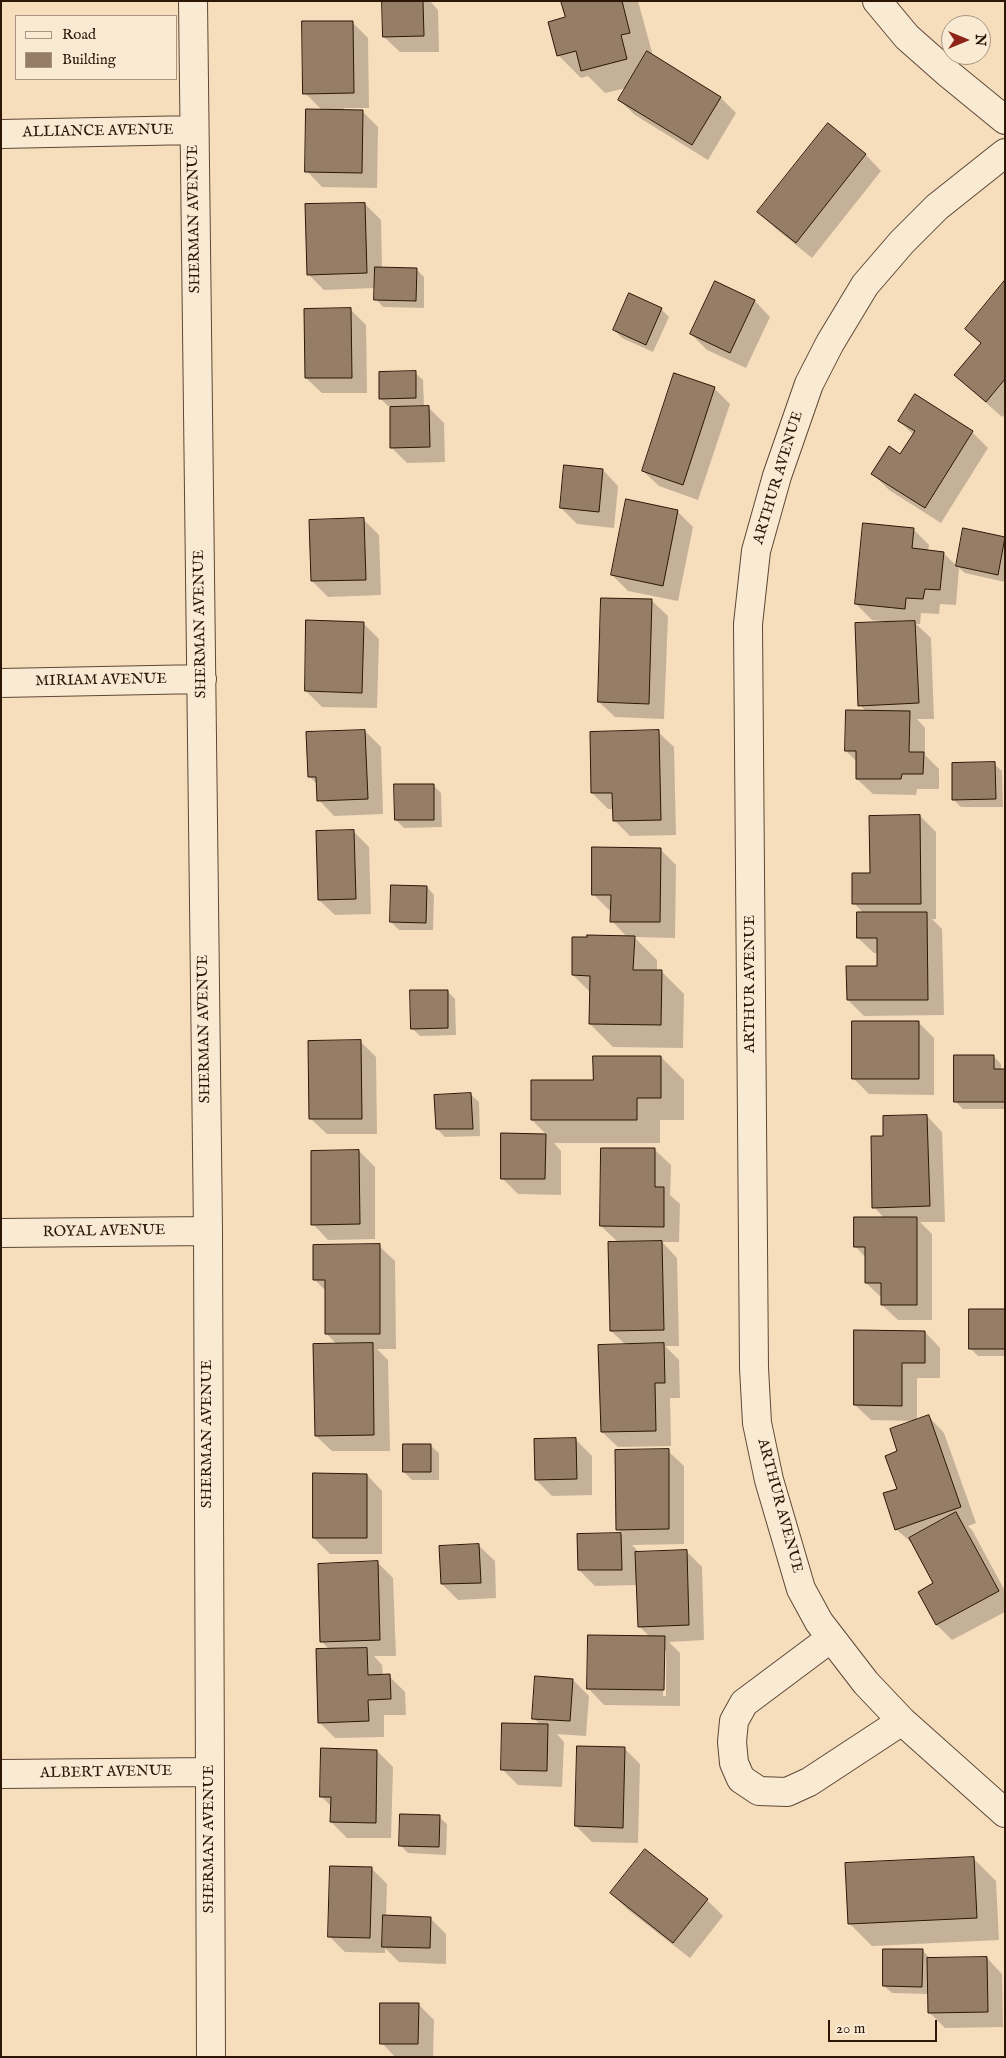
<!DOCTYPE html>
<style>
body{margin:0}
#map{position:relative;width:1006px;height:2058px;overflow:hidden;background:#f6debd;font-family:"IM FELL English",serif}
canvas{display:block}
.frame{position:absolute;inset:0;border:2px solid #2c1606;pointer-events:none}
.legend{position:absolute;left:15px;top:15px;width:162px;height:65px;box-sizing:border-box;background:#f9ead4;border:1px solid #a79582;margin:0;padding:6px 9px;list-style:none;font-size:15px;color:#2c1606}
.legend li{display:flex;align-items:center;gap:10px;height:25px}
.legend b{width:25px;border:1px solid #a79582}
.north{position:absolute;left:941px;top:15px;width:50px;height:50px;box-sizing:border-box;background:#f9ead4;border:1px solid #a79582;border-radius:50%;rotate:90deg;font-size:14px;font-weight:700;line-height:20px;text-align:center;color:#2c1606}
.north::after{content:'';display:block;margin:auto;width:18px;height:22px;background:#8f2418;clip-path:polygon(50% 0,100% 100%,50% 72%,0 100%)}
.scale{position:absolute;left:828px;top:2020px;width:109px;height:22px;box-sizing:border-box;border:2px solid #2c1606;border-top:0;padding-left:6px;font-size:15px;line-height:18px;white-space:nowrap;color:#2c1606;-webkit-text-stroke:4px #f9ead4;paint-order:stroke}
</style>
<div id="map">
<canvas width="1006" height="2058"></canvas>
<div class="frame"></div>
<ul class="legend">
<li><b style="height:6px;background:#f9ead4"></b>Road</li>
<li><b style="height:14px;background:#957e65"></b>Building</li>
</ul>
<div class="north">N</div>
<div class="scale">20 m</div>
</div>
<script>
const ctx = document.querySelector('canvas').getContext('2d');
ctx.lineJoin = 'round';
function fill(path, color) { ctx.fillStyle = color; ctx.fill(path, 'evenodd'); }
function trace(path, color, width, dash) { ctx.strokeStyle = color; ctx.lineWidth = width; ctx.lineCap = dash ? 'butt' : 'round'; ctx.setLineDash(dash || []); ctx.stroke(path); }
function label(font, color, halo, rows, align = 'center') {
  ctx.font = font + ' "IM FELL English",serif'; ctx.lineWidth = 4.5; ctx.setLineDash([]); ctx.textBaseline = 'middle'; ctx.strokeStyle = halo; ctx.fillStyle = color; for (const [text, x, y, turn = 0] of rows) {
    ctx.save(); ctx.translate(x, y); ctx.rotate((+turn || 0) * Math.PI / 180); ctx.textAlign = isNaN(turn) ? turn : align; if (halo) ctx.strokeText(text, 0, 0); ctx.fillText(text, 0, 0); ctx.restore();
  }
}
const shadow = new Path2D(`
 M383,1H430L438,10L439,52H400L384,37Z
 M562,1H638L653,56L721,98L736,113L708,160L635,115L619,100L626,88L605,93L588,76L581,78L558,55L566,18Z
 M352,22L368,38L369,108H344V111H362L378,127L377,188L322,187L307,171L322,110L305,93Z
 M828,125L866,155L881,171L812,258L775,228L759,212Z
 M365,204L381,220L382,268L416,269L424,277V308L383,307L376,299V288L324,290L308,274Z
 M1005,282V414L1002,417L955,375L982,344L966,329Z
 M715,283L755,301L770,317L746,368L707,350L691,334Z
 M350,309L366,325L367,393H322L306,378Z
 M661,309L669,317L653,352L622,338L614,330Z
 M415,373L423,380L424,407H428L444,423L445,462L407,463L391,447V406H388L380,398Z
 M714,388L730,404L698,500L659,486L643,471Z
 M899,421L972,432L988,448L941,523L889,490L873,474L901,456L914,435Z
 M603,470L618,486L614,528L577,524L561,508Z
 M677,511L693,527L678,601L628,591L612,575Z
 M364,520L379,535L381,595L328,597L312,581Z
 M913,529L929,545L928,551L943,553L957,566L1005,538V582L965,573L959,568L956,605L940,604L939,614L921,613L920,624H916L931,638L934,719H917L925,728V755L939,769V789H917L916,795L873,794L857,779V762L846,751L866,711L860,705L892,622L872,620L856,604Z
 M652,601L668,616L664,719L615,717L599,702Z
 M364,624L379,639L377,708L322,707L306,691Z
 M365,731L381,747L383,814L334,816L319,800L318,785L310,777Z
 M658,732L674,747L676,835L630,836L614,820V809H608L592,793Z
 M994,764L1002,771L1003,807H961L953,799Z
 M433,785L441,793L442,827L404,828L396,820Z
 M920,816L936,832V919H932L942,929L944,1015L864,1016L848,1000L879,967L878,953H874L858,938L864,914L854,903L871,874Z
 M353,831L369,847L371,914L335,915L319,900Z
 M660,849L676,865L675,938L634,937L657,960V971H661L684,994L683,1048L613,1047L590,1024L591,993L573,975L627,937L612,921V910H609L593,894Z
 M427,887L434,895L433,930H399L391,922Z
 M447,991L455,999L456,1035L420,1036L412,1028Z
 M919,1023L934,1038V1095L869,1094L853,1078Z
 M361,1042L376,1057L377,1134H327L311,1119Z
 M993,1056L1001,1064V1070H1005V1109H963L955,1101Z
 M661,1057L684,1080V1120H660V1143H554L561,1151V1195L518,1194L502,1178V1134L547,1135L532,1120L595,1082Z
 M471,1095L479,1102L480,1136L445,1137L437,1129Z
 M927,1116L942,1132L945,1222H920L932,1234V1320H898L882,1305V1298L866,1283V1258L855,1246L884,1218L874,1207L885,1137Z
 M655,1150L671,1165L670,1195L680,1204L679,1242H662L677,1258L679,1346H665L679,1360L680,1398H670L671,1446L618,1447L602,1432L626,1345L611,1331L619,1243L601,1226Z
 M359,1151L375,1167V1239L328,1240L313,1224Z
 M379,1246L395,1261L396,1349H377L388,1360L390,1451H332L316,1436L337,1345L327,1334V1292L314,1279Z
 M1005,1310V1356H978L970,1348Z
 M925,1332L940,1348V1378H917V1421L929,1417L944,1433L976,1523L968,1526L972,1530L1005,1591V1612L952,1640L937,1625L935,1584L914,1545L897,1530L884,1494L898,1490L899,1452L917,1421L871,1420L855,1405Z
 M576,1440L592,1456V1495L552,1496L536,1480Z
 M431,1446L439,1453V1480H412L404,1472Z
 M668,1451L684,1466V1544L632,1545L637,1550V1553L686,1551L702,1567L704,1640L669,1642L680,1653V1706L604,1705L589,1689L650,1637L639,1626L637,1585L595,1586L579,1570L578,1536L623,1534L618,1529ZM664,1651H666V1696H663Z
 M367,1475L382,1491V1554H330L314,1538Z
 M479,1546L495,1561L496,1598L458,1600L442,1584Z
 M378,1563L393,1578L396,1656H374L382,1665L383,1676H389L405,1692L406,1715H384V1737L335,1738L319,1722L330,1650L322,1642Z
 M573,1680L589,1696L586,1736L557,1734L564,1742L562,1787L518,1785L502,1769L541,1725L533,1718Z
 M624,1748L640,1764L638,1843L592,1842L576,1826Z
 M377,1751L393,1767L391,1838H347L331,1822L332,1807L321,1796Z
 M439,1817L447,1824L446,1855L408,1853L401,1846Z
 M645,1851L707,1900L723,1916L690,1958L627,1909L611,1893Z
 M973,1858L996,1881L999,1940L872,1946L849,1923Z
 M371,1868L387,1884L386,1916L430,1918L446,1934V1964L399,1962L385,1948V1953L345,1952L329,1936Z
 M922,1950L931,1959L987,1958L1002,1974L1003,2027L945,2028L929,2012V1994L892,1993L884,1986Z
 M418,2004L434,2020L433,2057H395L382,2043Z`);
const building = new Path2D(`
 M382,1H423L424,36L383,37Z
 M561,1H622L630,33L621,35L627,59L581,71L576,51L557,56L548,22L565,17Z
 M302,21H353L354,93L303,94Z
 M647,51L721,97L692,145L618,100Z
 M306,109L363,110L362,173L305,172Z
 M828,123L866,154L796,243L757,212Z
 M365,203L367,273L307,275L305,204Z
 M375,267L417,268L416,301L374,300Z
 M1005,280V379L986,402L954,375L981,343L965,329Z
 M715,281L755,300L730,353L690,334Z
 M629,293L662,308L646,345L613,330Z
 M351,308L352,378H305L304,309Z
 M416,371V398L379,399V372Z
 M674,373L715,387L683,485L642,471Z
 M915,394L973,431L925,508L871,474L889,446L900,454L915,431L898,421Z
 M429,406L430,447L390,448V407Z
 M564,465L603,469L599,512L560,508Z
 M626,499L678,510L663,586L611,575Z
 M364,518L366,580L311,581L309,520Z
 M863,523L914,528L912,548L944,552L940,590L925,589L923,599L906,598L905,609L855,604Z
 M963,528L1005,537L998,575L956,566Z
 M601,598L652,599L649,704L598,702Z
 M306,620L364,622L362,693L305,691Z
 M915,621L919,703L858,706L855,623Z
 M846,710L910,711L909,752H924L923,774H902L901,779H856V751H845Z
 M365,730L368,799L317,801L316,777H308L306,732Z
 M659,730L661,820L613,821L612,793H591L590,732Z
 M995,762L996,799L952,800V763Z
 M394,784H434V820H395Z
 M920,815L921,904H852V873H870L869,816Z
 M354,830L356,899L318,900L316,831Z
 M592,847L661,848L660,922H610L611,895H592Z
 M391,885L427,886L426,923L390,922Z
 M857,912H927L928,1000H847L846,966H877V938H857Z
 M587,935L635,936L633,970H662L661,1025L589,1024L590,976L572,975V937H587Z
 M410,990H448V1028L411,1029Z
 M852,1021H919V1079H852Z
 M361,1040L362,1119H309L308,1041Z
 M954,1055H994V1069H1005V1102H954Z
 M593,1056H661V1098H637V1120H531V1080H593Z
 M471,1093L473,1129H436L434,1095Z
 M927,1115L930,1206L872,1208L871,1136H883V1116Z
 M501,1133L546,1134L545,1179H501Z
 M601,1148H655V1187H664V1227L600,1226Z
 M359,1150L360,1224L311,1225V1151Z
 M854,1217H917V1305H881V1283H865V1247H854Z
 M662,1241L664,1330L610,1331L608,1242Z
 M380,1244V1334H325V1280H313V1245Z
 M969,1309H1005V1349H969Z
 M854,1330L925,1331V1363H902V1406L854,1405Z
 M373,1343L374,1435L315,1436L313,1344Z
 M664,1343L665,1383H655L656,1431L601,1432L598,1345Z
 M929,1415L961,1507L895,1530L883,1493L897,1489L885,1456L897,1451L890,1429Z
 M576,1438L577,1479L535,1480L534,1439Z
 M403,1444H431V1472H403Z
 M669,1449V1529L616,1530L615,1450Z
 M313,1473L367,1474V1538H313Z
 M956,1512L999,1591L936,1625L918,1592L933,1583L909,1538Z
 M621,1533L622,1570H578L577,1534Z
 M479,1544L481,1583L441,1584L439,1546Z
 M687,1550L689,1625L638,1627L635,1552Z
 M378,1561L380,1640L320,1642L318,1564Z
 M588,1635L665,1636L664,1690L587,1689Z
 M367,1648L368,1675L390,1674L391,1699L368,1700L369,1721L318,1723L316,1649Z
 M535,1676L573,1679L570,1721L532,1719Z
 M502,1723L548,1724L547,1771L501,1770Z
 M577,1746L625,1747L623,1828L575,1826Z
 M321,1748L377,1750L376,1823L330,1822L331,1797H320Z
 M400,1814L440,1815L439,1847L399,1846Z
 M645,1849L708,1899L673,1943L610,1893Z
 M974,1857L977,1918L848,1924L845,1863Z
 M330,1866L372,1867L370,1938L328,1937Z
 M383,1915L431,1917L430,1948L382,1947Z
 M883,1949H923L922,1987L883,1986Z
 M987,1957L988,2012L928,2013L927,1958Z
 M380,2003H419L418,2044H380Z`);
const minor = new Path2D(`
 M193,1L208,1231L211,2057
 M877,1L907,37L950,75L1005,120
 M1,134L194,130
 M1005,153L937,207L902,242L865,285L830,343L809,384L777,476L756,551L748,624L754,1368L757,1423L769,1480L801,1589L819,1622L866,1683L902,1721L1005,1813
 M1,683L202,679
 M1,1233L208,1231
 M831,1638L744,1703L734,1721L732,1742L734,1763L741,1779L759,1791L787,1792L809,1782L902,1721
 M1,1774L210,1772`);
const streetNames = [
 ["ALLIANCE AVENUE",98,132,-1],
 ["SHERMAN AVENUE",195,219,-91],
 ["ARTHUR AVENUE",779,478,-73],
 ["SHERMAN AVENUE",201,624,-91],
 ["MIRIAM AVENUE",101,681,-1],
 ["ARTHUR AVENUE",751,984,-90],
 ["SHERMAN AVENUE",205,1029,-91],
 ["ROYAL AVENUE",104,1232,-1],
 ["SHERMAN AVENUE",208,1434,-90],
 ["ARTHUR AVENUE",779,1506,75],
 ["ALBERT AVENUE",106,1773,-1],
 ["SHERMAN AVENUE",210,1839,-90]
];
fill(shadow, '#0003');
fill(building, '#957e65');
trace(building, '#2c1606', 1);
trace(minor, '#5e4834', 30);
trace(minor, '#f9ead4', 28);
label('15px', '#2c1606', '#f9ead4', streetNames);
</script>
